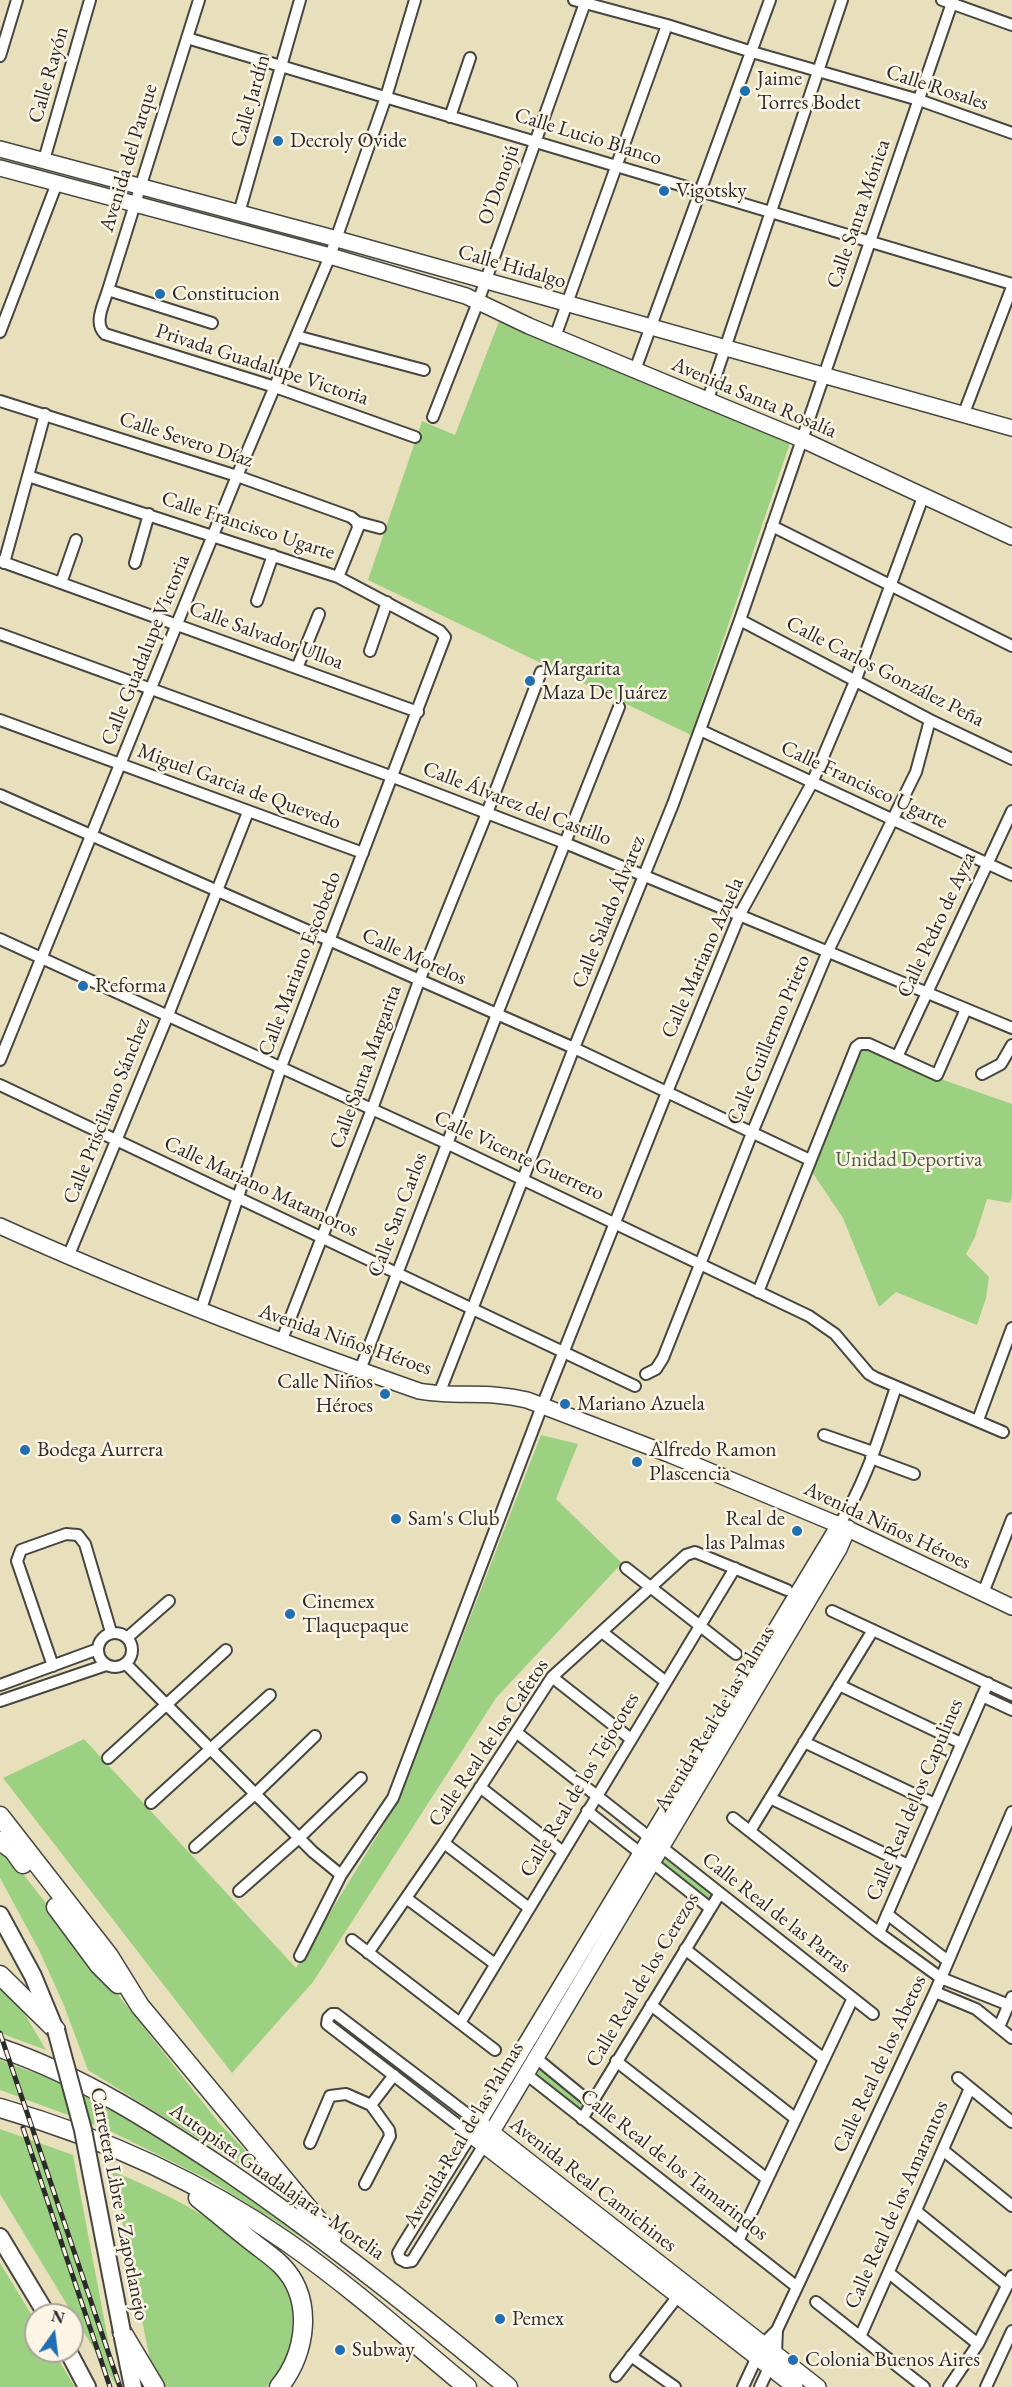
<!DOCTYPE html>
<meta charset="utf-8">
<style>
body{margin:0}
#map{position:relative;width:1012px;height:2387px;overflow:hidden;background:#e8e0bc;font-family:"EB Garamond",serif}
canvas{display:block}
.north{position:absolute;left:24px;top:2303px;width:60px;height:60px;box-sizing:border-box;background:#fcf5e5;border:2px solid #a8a49b;border-radius:50%;rotate:14deg;font-size:16px;font-weight:700;line-height:24px;text-align:center;color:#2b2b2b}
.north::after{content:'';display:block;margin:auto;width:21px;height:27px;background:#1f6fb2;clip-path:polygon(50% 0,100% 100%,50% 72%,0 100%)}
</style>
<div id="map">
<canvas width="1012" height="2387"></canvas>
<div class="north">N</div>
</div>
<script>
const ctx = document.querySelector('canvas').getContext('2d');
ctx.lineJoin = 'round';
function fill(path, color) { ctx.fillStyle = color; ctx.fill(path, 'evenodd'); }
function trace(path, color, width, dash) { ctx.strokeStyle = color; ctx.lineWidth = width; ctx.lineCap = dash ? 'butt' : 'round'; ctx.setLineDash(dash || []); ctx.stroke(path); }
function label(font, color, halo, rows, align = 'center') {
  ctx.font = font + ' "EB Garamond",serif'; ctx.lineWidth = 5; ctx.setLineDash([]); ctx.textBaseline = 'middle'; ctx.strokeStyle = halo; ctx.fillStyle = color; for (const [text, x, y, turn = 0] of rows) {
    ctx.save(); ctx.translate(x, y); ctx.rotate((+turn || 0) * Math.PI / 180); ctx.textAlign = isNaN(turn) ? turn : align; if (halo) ctx.strokeText(text, 0, 0); ctx.fillText(text, 0, 0); ctx.restore();
  }
}
const green = new Path2D(`
 M500,319L791,440L691,735L368,580L422,421L455,435Z
 M860,1046L938,1078L1012,1104V1196L1010,1203L987,1199L975,1237L966,1254L989,1277L986,1298L977,1325L896,1292L879,1307L843,1218L812,1172Z
 M541,1435L578,1444L556,1499L622,1563L496,1698L313,1982L232,2073L3,1778L84,1739L296,1968L399,1800Z
 M0,1852L16,1865L219,2123L286,2193L88,2070L63,2003L39,1950L0,1878Z
 M664,1852L717,1893L709,1904L657,1863Z
 M0,1986L20,2006L46,2050L0,2033Z
 M0,2060L54,2080L147,2128L310,2238L307,2241L213,2182L106,2129L0,2090Z
 M537,2062L588,2103L580,2114L529,2074Z
 M0,2129L73,2155L117,2387L0,2194Z
 M112,2171C162,2192 205,2212 247,2247C264,2261 279,2274 288,2294C294,2308 293,2326 291,2339C287,2358 280,2374 267,2387H162L151,2365Z
 M0,2263L36,2322V2351H53L75,2387H0Z`);
const street = new Path2D(`
 M199,0L108,290C104,304 93,323 105,334L275,387L415,437
 M574,0L667,25L752,52L919,100L1012,133
 M942,0L1012,25
 M187,38L1012,284
 M0,56L17,0
 M450,117L470,58
 M44,160L90,0
 M239,213L300,0
 M108,290L212,323
 M0,332L57,183
 M296,336L424,370
 M555,337L667,25
 M635,370L770,0
 M0,401L237,476L351,517L357,522L380,528
 M707,402L842,0
 M964,413L1012,287
 M433,417L478,302L586,0
 M28,476L338,577L440,631L445,637L281,1067L201,1309
 M772,526L1012,646
 M0,561L418,712
 M4,563L45,414
 M135,563L149,514
 M338,577L358,528L357,522
 M61,583L76,540
 M257,601L273,555
 M740,620L930,720L1012,759
 M0,634L393,777L565,843L1012,1028
 M370,651L387,602
 M297,668L319,614
 M0,720L363,853
 M700,730L1012,875
 M0,795L574,1048L810,1160
 M0,939L446,1143L809,1316L835,1334L869,1374L876,1378L1003,1432
 M897,1057L1012,811
 M0,1060L237,476L330,256L386,97L415,0
 M982,1074L1001,1064L1012,1045
 M0,1085L635,1386
 M68,1257L168,1015L248,812
 M758,1292L856,1047L860,1044H869L937,1075L966,1009
 M281,1342L372,1109L419,981L487,813L541,672
 M360,1370L497,1014L619,707
 M646,1374L656,1369L663,1358L752,1133L828,951L916,772L930,720
 M439,1394L574,1048L673,804L740,620L953,0
 M978,1420L1012,1328
 M824,1435L873,1452
 M871,1458L914,1474
 M839,1525C866,1483 880,1434 896,1387
 M626,1568L736,1654
 M983,1593L1012,1519
 M832,1611L1012,1695
 M602,1632L666,1682
 M98 1650a17 17 0 1 1 34 0a17 17 0 1 1-34 0Z
 M128,1637L169,1601
 M126,1664L313,1852L341,1875L300,1956
 M53,1666L17,1561L21,1550L66,1534L78,1535L85,1544L111,1632
 M552,1677L631,1739
 M0,1685L98,1649
 M839,1685L961,1743
 M982,1696L1012,1710
 M0,1701L106,1665
 M516,1732L873,2014
 M804,1742L935,1804
 M108,1758L226,1650
 M480,1787L563,1852
 M770,1798L908,1865
 M151,1803L270,1695
 M587,1811L710,1908
 M733,1818L879,1933L941,1978L1009,2005
 M750,1831L873,1630
 M444,1843L529,1908
 M195,1847L255,1794L315,1736
 M341,1875L393,1798L542,1406L667,1092L740,914L812,783L856,679L923,497
 M239,1891L299,1838L361,1778
 M406,1898L495,1964
 M887,1914L948,1961
 M879,1933L988,1683
 M352,1940L495,2050
 M685,1949L824,2059
 M368,1953L444,1843L552,1677L686,1555L695,1552L787,1590
 M935,1992L976,2009L1012,2038
 M651,2005L796,2119
 M460,2023L735,1568
 M999,2027L1012,1997
 M536,2058L591,2103
 M616,2061L767,2179
 M526,2074L797,2287
 M958,2078L1012,2122
 M582,2119L720,1893
 M479,2123L336,2014H332L328,2018L327,2024L471,2135L402,2246L398,2253L400,2259L406,2262L412,2261L484,2145
 M310,2143L330,2096L346,2094L371,2105L394,2075
 M944,2151L1012,2206
 M365,2184L390,2136L389,2130L371,2105
 M916,2211L1007,2285
 M738,2241L853,1998
 M889,2273L978,2344
 M816,2302L924,2387
 M860,2337L970,2088
 M631,2356L675,2387
 M616,2376L678,2296
 M743,2387L763,2344L777,2330L935,1992L1012,1812
 M760,2387L776,2353L777,2330
 M949,2387L978,2344L1012,2276
 M986,2387L1012,2331`);
const secondary = new Path2D(`
 M0,149L337,239L1012,428
 M0,168L330,256L466,296L529,326L801,439L1012,537
 M0,1226C137,1288 277,1341 419,1391C456,1398 488,1390 527,1400L671,1455L846,1528L1012,1607
 M485,2127L818,2387
 M484,2145L839,1549L848,1528
 M795,2387L471,2135L839,1525`);
const primary = new Path2D(`
 M0,1915L33,1976L54,2027
 M0,2237L47,2315
 M123,2338L133,2387
 M68,2351L87,2387`);
const highway = new Path2D(`
 M0,1816L109,1956L140,2006L332,2237
 M0,1841L13,1850L23,1864
 M56,1907L99,1965L118,1984
 M0,1975L56,2030
 M0,2048C82,2076 155,2123 227,2171C325,2238 417,2311 508,2387
 M0,2108C101,2137 201,2182 287,2242C350,2286 408,2338 467,2387
 M198,2198C217,2213 236,2229 255,2244C264,2251 273,2257 281,2265C314,2298 307,2353 279,2387
 M122,2332L155,2387`);
const rail = new Path2D(`
 M0,2033L120,2387
 M23,2128L110,2387`);
const primaryBridge = new Path2D(`
 M56,2030L83,2130L122,2332`);
const markers = [
 [745,91,6,"#1f6fb2"],
 [278,141,6,"#1f6fb2"],
 [664,191,6,"#1f6fb2"],
 [160,294,6,"#1f6fb2"],
 [530,681,6,"#1f6fb2"],
 [83,986,6,"#1f6fb2"],
 [385,1394,6,"#1f6fb2"],
 [565,1404,6,"#1f6fb2"],
 [25,1450,6,"#1f6fb2"],
 [637,1462,6,"#1f6fb2"],
 [396,1519,6,"#1f6fb2"],
 [797,1531,6,"#1f6fb2"],
 [290,1614,6,"#1f6fb2"],
 [500,2319,6,"#1f6fb2"],
 [340,2350,6,"#1f6fb2"],
 [793,2360,6,"#1f6fb2"]
];
const streetNames = [
 ["Calle Rayón",49,75,-74],
 ["Calle Rosales",937,88,18],
 ["Calle Jardín",251,101,-74],
 ["Calle Lucio Blanco",588,137,17],
 ["Avenida del Parque",129,158,-73],
 ["O'Donojú",499,185,-70],
 ["Calle Santa Mónica",859,214,-71],
 ["Calle Hidalgo",512,267,16],
 ["Privada Guadalupe Victoria",262,365,18],
 ["Avenida Santa Rosalía",754,398,23],
 ["Calle Severo Díaz",186,440,18],
 ["Calle Francisco Ugarte",248,526,18],
 ["Calle Salvador Ulloa",266,636,20],
 ["Calle Guadalupe Victoria",146,650,-68],
 ["Calle Carlos González Peña",885,672,27],
 ["Calle Francisco Ugarte",864,785,25],
 ["Miguel Garcia de Quevedo",239,787,20],
 ["Calle Álvarez del Castillo",517,804,21],
 ["Calle Salado Álvarez",609,912,-68],
 ["Calle Pedro de Ayza",937,925,-65],
 ["Calle Morelos",414,957,24],
 ["Calle Mariano Azuela",703,958,-66],
 ["Calle Mariano Escobedo",300,964,-69],
 ["Calle Guillermo Prieto",769,1040,-67],
 ["Calle Santa Margarita",366,1067,-70],
 ["Calle Prisciliano Sánchez",107,1111,-68],
 ["Calle Vicente Guerrero",519,1156,25],
 ["Calle Mariano Matamoros",261,1187,25],
 ["Calle San Carlos",398,1215,-69],
 ["Avenida Niños Héroes",345,1340,19],
 ["Avenida Niños Héroes",887,1526,25],
 ["Avenida Real de las Palmas",715,1719,-59],
 ["Calle Real de los Cafetos",489,1743,-56],
 ["Calle Real de los Tejocotes",580,1785,-59],
 ["Calle Real de los Capulines",915,1800,-67],
 ["Calle Real de las Parras",776,1913,38],
 ["Calle Real de los Cerezos",643,1980,-59],
 ["Calle Real de los Abetos",880,2064,-65],
 ["Avenida Real de las Palmas",464,2135,-59],
 ["Calle Real de los Tamarindos",674,2165,38],
 ["Autopista Guadalajara - Morelia",277,2182,35],
 ["Avenida Real Camichines",593,2185,38],
 ["Carretera Libre a Zapotlanejo",119,2204,79],
 ["Calle Real de los Amarantos",897,2205,-66]
];
const poiNames = [
 ["Jaime",757,79],
 ["Torres Bodet",757,103],
 ["Decroly Ovide",290,141],
 ["Vigotsky",676,191],
 ["Constitucion",172,294],
 ["Margarita",542,669],
 ["Maza De Juárez",542,693],
 ["Reforma",95,986],
 ["Calle Niños",373,1382,"right"],
 ["Héroes",373,1406,"right"],
 ["Mariano Azuela",577,1404],
 ["Bodega Aurrera",37,1450],
 ["Alfredo Ramon",649,1450],
 ["Plascencia",649,1474],
 ["Sam's Club",408,1519],
 ["Real de",785,1519,"right"],
 ["las Palmas",785,1543,"right"],
 ["Cinemex",302,1602],
 ["Tlaquepaque",302,1626],
 ["Pemex",512,2319],
 ["Subway",352,2350],
 ["Colonia Buenos Aires",805,2360]
];
const parkNames = [
 ["Unidad Deportiva",909,1160]
];
fill(green, '#9dd182');
trace(street, '#474641', 14);
trace(secondary, '#474641', 18);
trace(primary, '#474641', 20);
trace(highway, '#474641', 21);
trace(street, '#fff', 10);
trace(secondary, '#fff', 15);
trace(primary, '#fff', 16);
trace(highway, '#fff', 18);
trace(rail, '#2b2b2b', 5);
trace(rail, '#fcf5e5', 3, [9]);
trace(primaryBridge, '#474641', 20, []);
trace(primaryBridge, '#fff', 16);
for (const [x, y, r, color] of markers) { const dot = new Path2D(); dot.arc(x, y, r, 0, 2 * Math.PI); ctx.fillStyle = color; ctx.fill(dot); trace(dot, '#fcf5e5', 2); }
label('21px', '#2b2b2b', '#fcf5e5', streetNames);
label('21px', '#2b2b2b', '#fcf5e5', poiNames, 'left');
label('21px', '#4d5d45', '#fcf5e5', parkNames);
</script>
